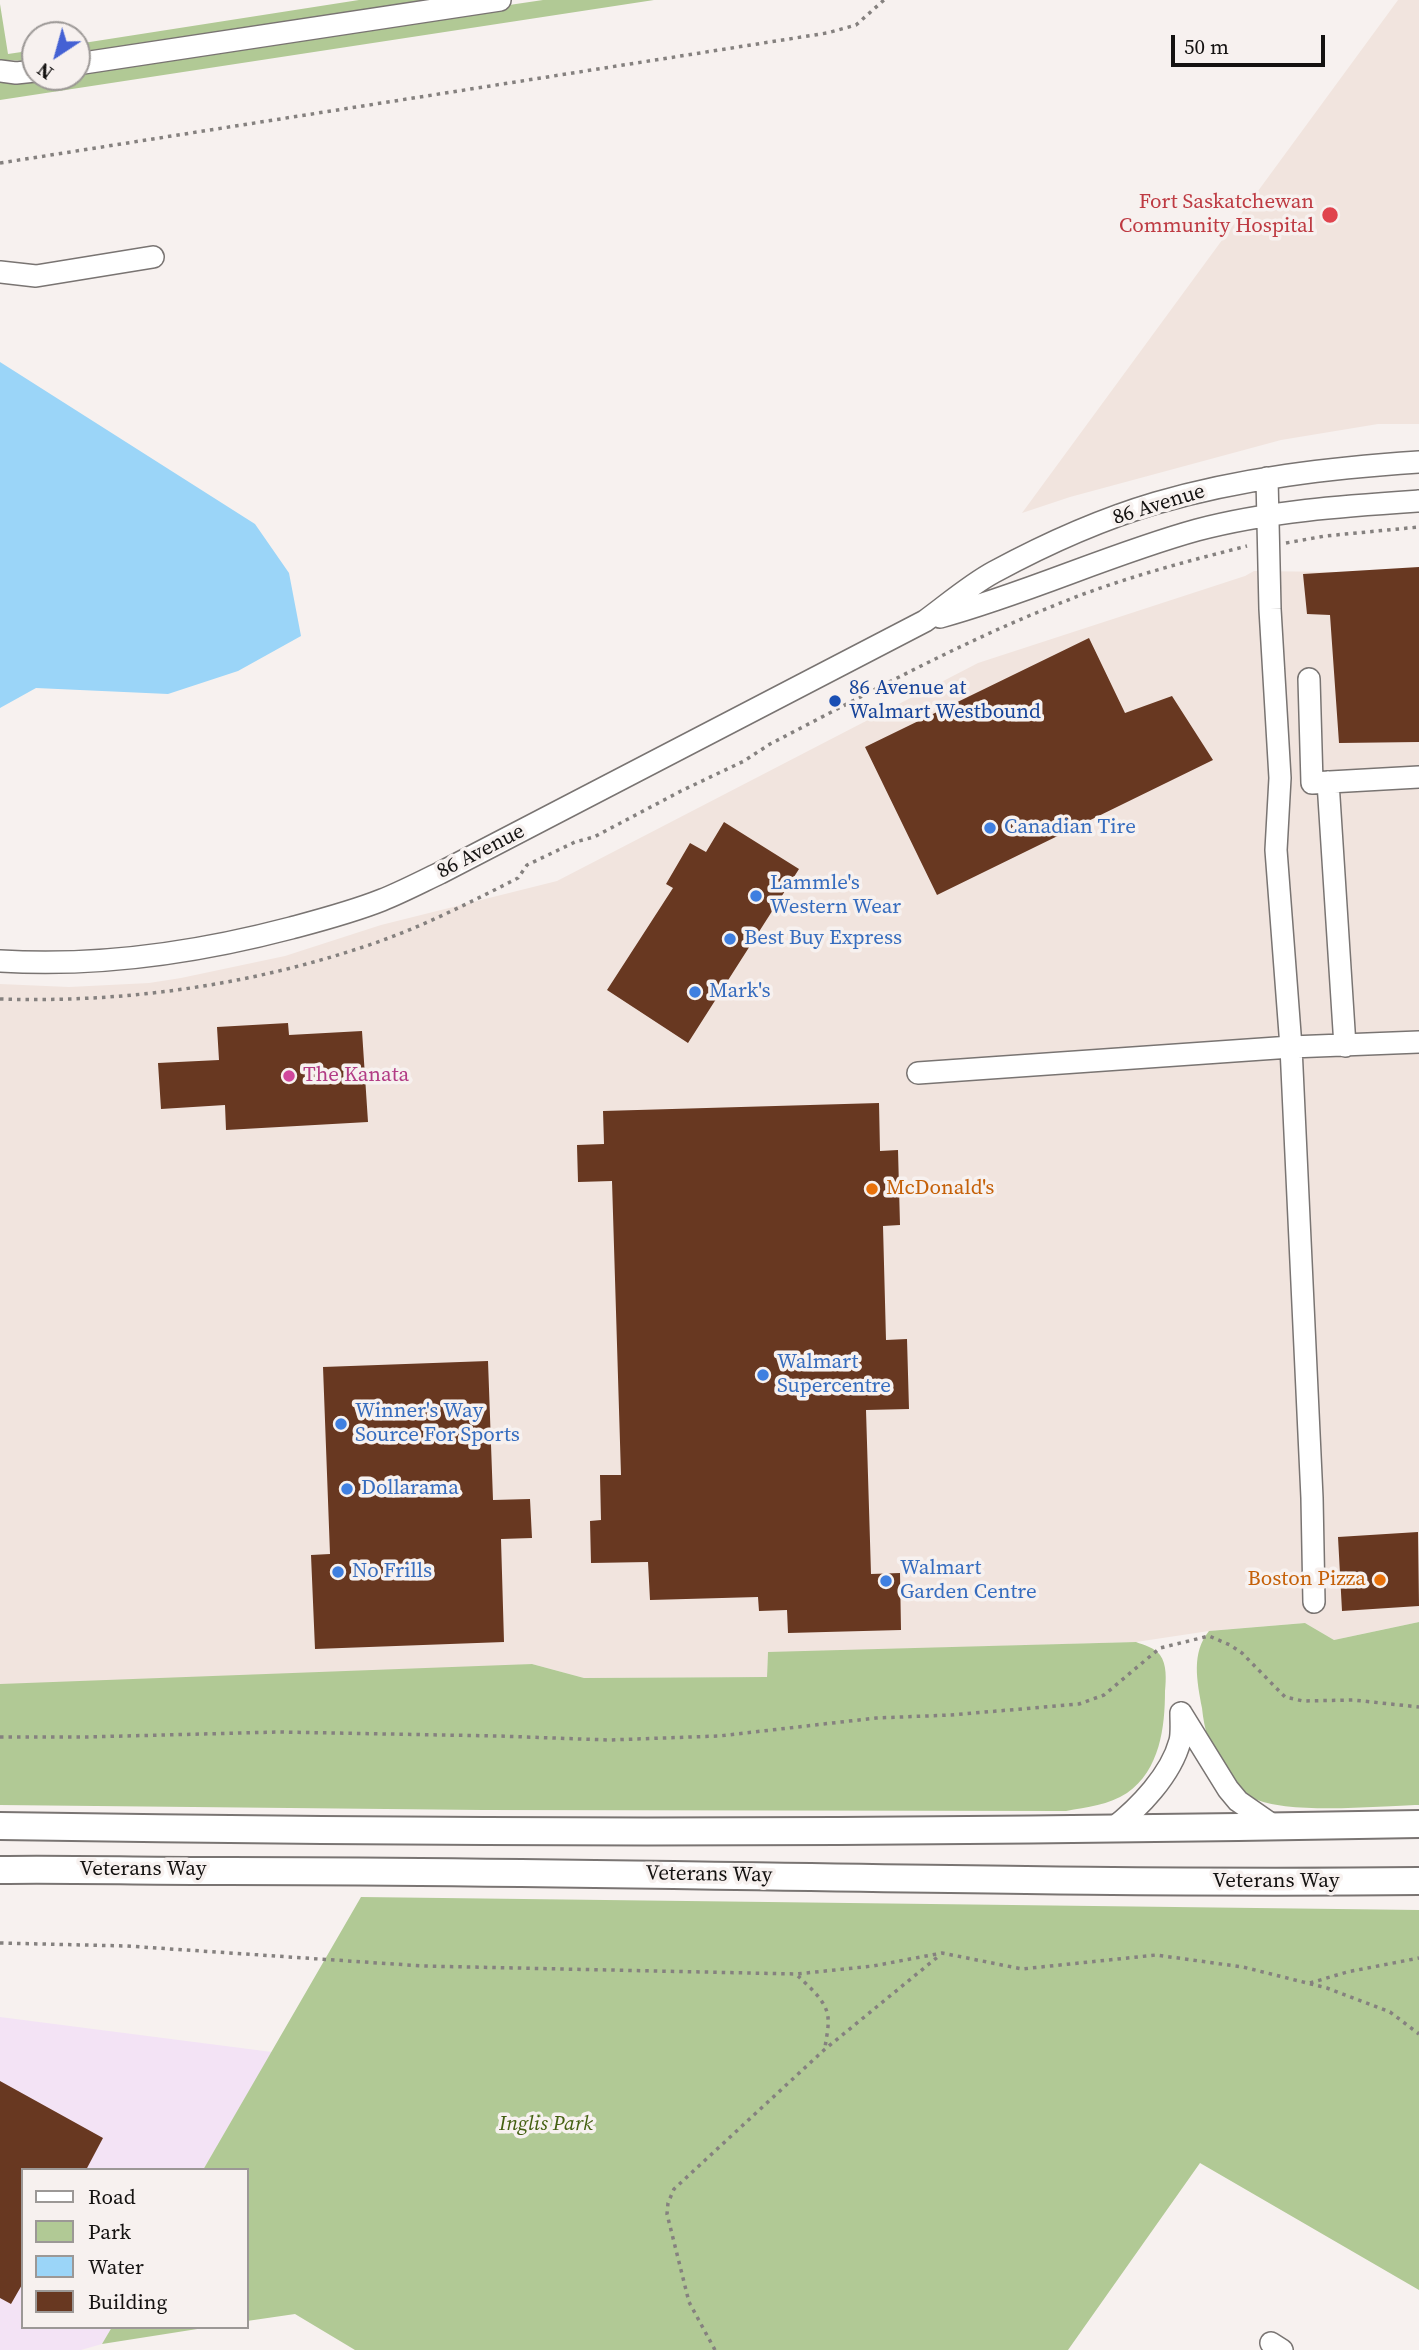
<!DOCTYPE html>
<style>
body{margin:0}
#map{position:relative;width:1419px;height:2350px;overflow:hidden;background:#f7f1ef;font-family:"Source Serif 4",serif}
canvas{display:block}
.legend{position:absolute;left:21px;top:2168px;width:228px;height:161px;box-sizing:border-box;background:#f7f1ef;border:2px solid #9c9896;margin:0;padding:9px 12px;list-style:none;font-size:21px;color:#141211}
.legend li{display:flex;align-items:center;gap:14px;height:35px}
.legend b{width:35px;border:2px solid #9c9896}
.north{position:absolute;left:21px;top:21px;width:70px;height:70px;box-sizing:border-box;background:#f7f1ef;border:2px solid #9c9896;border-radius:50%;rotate:216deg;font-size:19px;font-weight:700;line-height:28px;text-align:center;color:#141211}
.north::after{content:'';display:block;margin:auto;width:24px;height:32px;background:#4461d4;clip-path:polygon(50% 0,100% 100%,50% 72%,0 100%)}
.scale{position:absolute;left:1171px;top:35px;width:154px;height:32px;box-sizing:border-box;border:4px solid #141211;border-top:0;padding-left:9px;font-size:21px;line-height:24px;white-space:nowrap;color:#141211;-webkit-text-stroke:5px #f7f1ef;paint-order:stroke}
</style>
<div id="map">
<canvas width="1419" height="2350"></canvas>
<ul class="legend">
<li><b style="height:9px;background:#fff"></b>Road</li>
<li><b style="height:19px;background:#b1c995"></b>Park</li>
<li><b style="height:19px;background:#9bd5f8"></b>Water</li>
<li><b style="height:19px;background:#683821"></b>Building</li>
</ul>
<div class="north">N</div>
<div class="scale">50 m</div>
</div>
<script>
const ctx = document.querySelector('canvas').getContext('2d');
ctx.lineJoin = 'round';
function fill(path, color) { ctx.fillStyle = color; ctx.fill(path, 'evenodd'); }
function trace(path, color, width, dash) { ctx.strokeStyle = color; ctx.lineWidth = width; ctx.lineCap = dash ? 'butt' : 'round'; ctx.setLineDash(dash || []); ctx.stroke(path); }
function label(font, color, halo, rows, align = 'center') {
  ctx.font = font + ' "Source Serif 4",serif'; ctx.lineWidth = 7; ctx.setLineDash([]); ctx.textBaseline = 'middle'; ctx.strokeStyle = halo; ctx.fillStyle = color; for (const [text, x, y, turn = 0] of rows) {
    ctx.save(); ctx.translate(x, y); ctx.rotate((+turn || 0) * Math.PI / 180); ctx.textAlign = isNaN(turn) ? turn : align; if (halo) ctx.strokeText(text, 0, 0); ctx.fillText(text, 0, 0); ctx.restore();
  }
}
const built = new Path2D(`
 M1398,0H1419V424H1378L1281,440L1070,497L1022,513Z
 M1254,571L1419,573V1622L1334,1640L1305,1623L1209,1631L1136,1642L768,1653L767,1677L584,1678L532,1664L0,1704V984L69,987L149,983L181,978L285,956L381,925L557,881L978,663L1245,576Z`);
const education = new Path2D(`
 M0,2017L272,2052L203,2170H23V2327H112L102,2344L81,2350H0Z`);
const green = new Path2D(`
 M359,0H428L77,55V44Z
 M543,0H654L0,100V76L77,77V69Z
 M0,4L8,54L35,50V61L0,60Z
 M1419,1622V1805C1379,1806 1287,1815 1253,1798C1237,1789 1213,1757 1208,1739C1205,1729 1203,1718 1202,1708C1197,1681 1191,1653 1209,1631L1305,1623L1334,1640Z
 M1136,1642C1144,1645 1155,1648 1160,1655C1167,1664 1166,1680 1165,1691C1165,1727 1160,1770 1127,1793C1109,1805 1087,1807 1066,1811L483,1810L0,1805V1684L532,1664L584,1678L767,1677L768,1652Z
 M361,1897L1419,1910V2290L1200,2163L1068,2350H355L295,2314L247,2321V2170H203Z
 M112,2327H210L102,2344Z`);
const water = new Path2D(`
 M0,362L255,524L289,573L301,636L238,671L168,694L36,688L0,708Z`);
const building = new Path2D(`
 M1419,567V742L1339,743L1330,615L1307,614L1303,574Z
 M1089,638L1125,713L1172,696L1213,760L937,895L865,747Z
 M724,822L799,869L688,1043L607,990L673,888L666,884L690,843L706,852Z
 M288,1023L289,1035L362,1031L368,1122L226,1130L225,1105L161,1109L158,1063L219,1060L217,1027Z
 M879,1103L880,1151L898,1150L900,1225L883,1226L886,1340L907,1339L909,1409L866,1410L871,1574L900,1573L901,1630L788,1633L787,1610L759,1611L758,1597L650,1600L648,1562L591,1563L590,1521L601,1520L600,1475H621L612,1181L578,1182L577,1145L604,1144L603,1111Z
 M488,1361L493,1500L530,1499L532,1538L501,1539L504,1642L315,1649L311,1555L330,1554L323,1367Z
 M1418,1532L1419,1606L1342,1611L1338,1537Z
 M0,2081L103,2138L86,2170H23V2283L11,2304L0,2298Z`);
const path = new Path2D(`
 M0,163L827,33L856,25L884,0
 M1286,543L1325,536L1419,527
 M0,999C126,1003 252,985 372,944C422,927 471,902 518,878L527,865L575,842L594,837L681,791L744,761L770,744C865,695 959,643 1058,604C1119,579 1184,562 1247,546
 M0,1737H86L279,1732L498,1736L609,1740L719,1736L876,1718L951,1715L1079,1704L1104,1695L1160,1648L1209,1636L1230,1645L1242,1653L1285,1697L1303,1701L1353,1700L1419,1707
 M0,1943L127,1946L423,1966L796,1974L873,1966L942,1953L1022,1969L1156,1955L1243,1967L1327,1988L1390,2012L1419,2034
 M798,1976C809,1987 827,2001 828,2018C829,2027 826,2039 825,2048
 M1310,1983L1347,1972L1419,1958
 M715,2350L689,2302L667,2214L668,2203L674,2189L824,2050L940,1955`);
const minor = new Path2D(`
 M77,64L500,0
 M0,71L16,73L35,71
 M0,272L36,276L153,257
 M1267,478L1270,609L1280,778L1276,850L1291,1047L1312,1498L1314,1602
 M940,617C1028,593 1110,554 1197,530C1269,511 1345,506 1419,501
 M1309,679L1312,783L1419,777
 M1328,782L1345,1046
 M0,961C98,967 196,953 291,928C321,920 352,912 382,900C402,892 421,882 440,873L925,621C947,605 970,585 994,572C1044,545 1102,519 1156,503C1242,478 1330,468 1419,462
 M918,1073L1291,1047L1419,1042
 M1181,1713L1228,1789L1238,1801L1274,1826
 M1112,1829C1139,1808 1171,1775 1180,1741C1182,1733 1181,1722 1181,1713
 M1271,2343L1282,2350`);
const major = new Path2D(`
 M0,1826C473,1834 946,1833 1419,1824
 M0,1870C67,1869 133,1871 200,1871C606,1870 1013,1885 1419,1881`);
const markers = [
 [1330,215,9,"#e0444e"],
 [835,701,7,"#1a4fb4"],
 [990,828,7,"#3f7fe0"],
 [756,896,7,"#3f7fe0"],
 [730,939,7,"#3f7fe0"],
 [695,992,7,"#3f7fe0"],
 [289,1076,7,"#d1479c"],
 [872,1189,7,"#e8710a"],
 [763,1375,7,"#3f7fe0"],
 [341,1424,7,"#3f7fe0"],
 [347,1489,7,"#3f7fe0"],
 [338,1572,7,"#3f7fe0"],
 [1380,1580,7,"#e8710a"],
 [886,1581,7,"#3f7fe0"]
];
const healthNames = [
 ["Fort Saskatchewan",1314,203],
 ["Community Hospital",1314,227]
];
const streetNames = [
 ["86 Avenue",1159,505,-17],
 ["86 Avenue",481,852,-27],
 ["Veterans Way",143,1870],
 ["Veterans Way",709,1875,1],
 ["Veterans Way",1276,1882]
];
const transitNames = [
 ["86 Avenue at",849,689],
 ["Walmart Westbound",849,713]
];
const shopNames = [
 ["Canadian Tire",1004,828],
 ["Lammle's",770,884],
 ["Western Wear",770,908],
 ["Best Buy Express",744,939],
 ["Mark's",709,992],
 ["Walmart",777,1363],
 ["Supercentre",777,1387],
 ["Winner's Way",355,1412],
 ["Source For Sports",355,1436],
 ["Dollarama",361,1489],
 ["Walmart",900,1569],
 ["Garden Centre",900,1593],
 ["No Frills",352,1572]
];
const hotelNames = [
 ["The Kanata",303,1076]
];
const foodNames = [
 ["McDonald's",886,1189],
 ["Boston Pizza",1366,1580,"right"]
];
const parkNames = [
 ["Inglis Park",546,2125]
];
fill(built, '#f1e4de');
fill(education, '#f3e3f5');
fill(green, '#b1c995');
fill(water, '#9bd5f8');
fill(building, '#683821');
trace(minor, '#797472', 24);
trace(major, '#797472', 30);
trace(path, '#85817f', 3.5, [3.5, 5]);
trace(minor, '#fff', 21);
trace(major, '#fff', 26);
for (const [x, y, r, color] of markers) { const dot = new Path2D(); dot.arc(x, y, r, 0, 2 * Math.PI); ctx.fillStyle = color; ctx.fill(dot); trace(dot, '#f7f1ef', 2.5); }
label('21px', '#be3a42', '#f7f1ef', healthNames, 'right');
label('21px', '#141211', '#f7f1ef', streetNames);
label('21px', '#164399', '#f7f1ef', transitNames, 'left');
label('21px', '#366cbe', '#f7f1ef', shopNames, 'left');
label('21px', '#b23c85', '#f7f1ef', hotelNames, 'left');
label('21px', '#c56008', '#f7f1ef', foodNames, 'left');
label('italic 21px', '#435f10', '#f7f1ef', parkNames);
</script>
